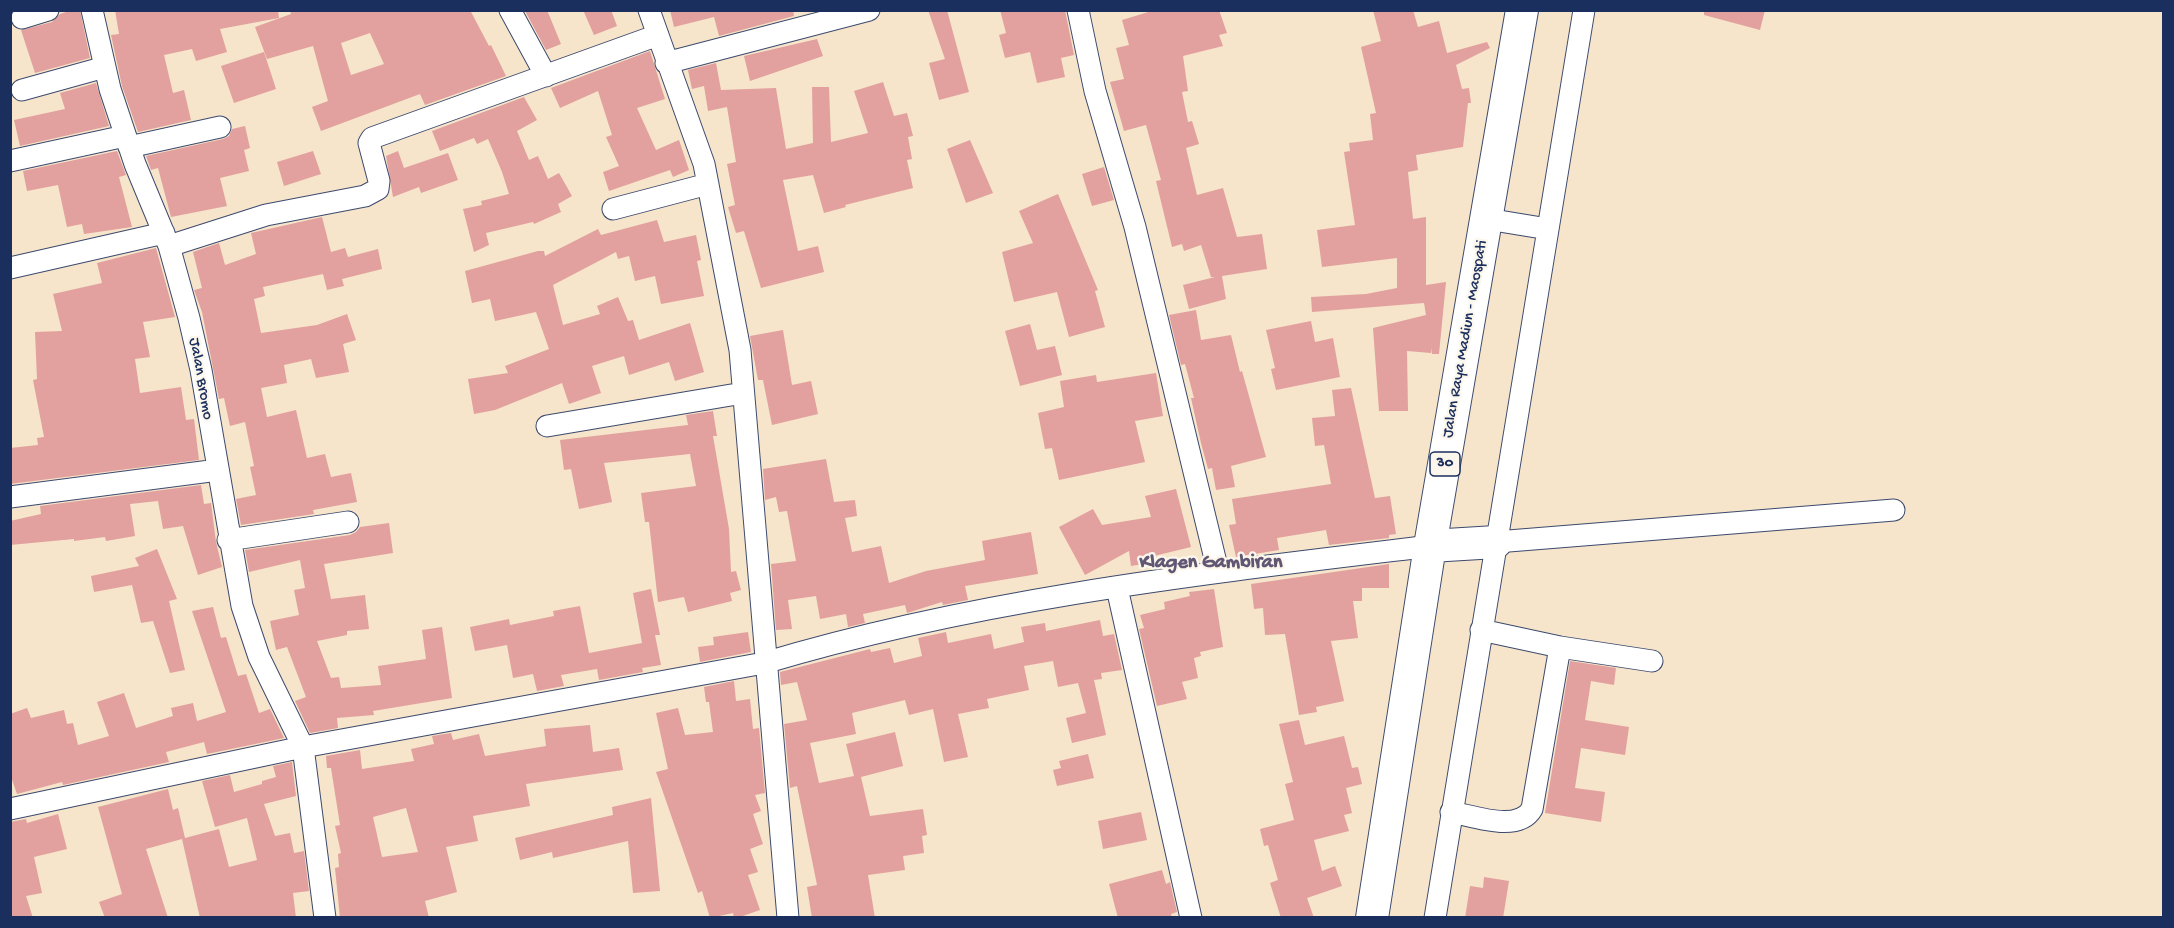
<!DOCTYPE html>
<style>
body{margin:0}
#map{position:relative;width:2174px;height:928px;overflow:hidden;background:#f6e4cb;font-family:"Gochi Hand",sans-serif}
canvas{display:block}
.frame{position:absolute;inset:0;border:12px solid #1b2f5e;pointer-events:none}
</style>
<div id="map">
<canvas width="2174" height="928"></canvas>
<div class="frame"></div>
</div>
<script>
const ctx = document.querySelector('canvas').getContext('2d');
ctx.lineJoin = 'round';
function fill(path, color) { ctx.fillStyle = color; ctx.fill(path, 'evenodd'); }
function trace(path, color, width, dash) { ctx.strokeStyle = color; ctx.lineWidth = width; ctx.lineCap = dash ? 'butt' : 'round'; ctx.setLineDash(dash || []); ctx.stroke(path); }
function label(font, color, halo, rows, align = 'center') {
  ctx.font = font + ' "Gochi Hand",sans-serif'; ctx.lineWidth = 4.5; ctx.setLineDash([]); ctx.textBaseline = 'middle'; ctx.strokeStyle = halo; ctx.fillStyle = color; for (const [text, x, y, turn = 0] of rows) {
    ctx.save(); ctx.translate(x, y); ctx.rotate((+turn || 0) * Math.PI / 180); ctx.textAlign = isNaN(turn) ? turn : align; if (halo) ctx.strokeText(text, 0, 0); ctx.fillText(text, 0, 0); ctx.restore();
  }
}
const building = new Path2D(`
 M72,10H80L90,58L35,73L21,30L52,22L60,14Z
 M115,10H278L279,18L220,29L227,52L196,61L192,49L164,55L173,93L184,90L191,120L138,132L122,86L111,35L119,34Z
 M290,10H470L489,46L491,45L506,76L425,105L420,94L321,131L312,107L328,101L313,46L267,59L255,27L291,14ZM370,33L384,64L351,75L341,43Z
 M547,10L561,44L546,50L525,11Z
 M583,10H611L617,26L594,35Z
 M670,10H793L794,16L719,36L714,17L674,27Z
 M928,10H947L969,92L939,100L929,63L945,59Z
 M1000,10H1065L1074,55L1061,58L1065,77L1037,83L1030,52L1005,58L999,35L1006,33Z
 M1155,10H1219L1227,33L1219,35L1223,46L1183,56L1188,91L1182,92L1188,122L1192,121L1199,144L1186,148L1197,195L1223,188L1237,237L1262,234L1267,269L1222,276L1226,299L1189,309L1183,285L1215,277H1211L1201,245L1184,251L1182,244L1172,247L1156,181L1161,180L1146,125L1124,131L1110,82L1124,79L1116,48L1129,45L1122,20Z
 M1373,10H1413L1418,27L1439,21L1447,53L1487,42L1490,48L1456,65L1462,89L1469,88L1471,103H1468L1463,147L1416,155L1418,170L1408,172L1413,219L1426,217V285L1446,282L1439,354H1432L1431,348V353L1407,351L1408,411H1379L1373,328L1426,315L1424,303L1312,312L1311,297L1366,294L1397,288V258L1322,267L1317,230L1355,225L1344,152L1350,151L1349,143L1373,140L1370,114L1376,113L1361,47L1381,41Z
 M1704,10H1765L1760,30L1704,15Z
 M817,39L823,56L750,81L744,56Z
 M650,51L665,99L637,108L656,150L679,140L689,170L673,177L670,170L609,191L603,172L619,166L606,137L612,135L598,91L560,108L551,88Z
 M264,52L276,89L234,103L221,66Z
 M716,63L721,90L776,88L786,149L813,143L812,87H829L831,142L868,133L854,91L883,82L894,116L907,113L913,136L908,137L912,159L907,160L913,188L845,205L846,207L824,213L813,175L783,180L798,251L818,246L824,272L761,288L744,231L736,233L728,207L735,205L727,164L736,162L727,107L708,111L704,86L692,89L688,70Z
 M96,83L109,126L20,146L14,120L65,109L60,93Z
 M524,97L537,120L517,131L529,160L538,156L548,179L559,173L572,196L558,204L561,212L534,224L533,222L486,233L489,245L474,252L463,209L482,205L481,201L509,194L502,172L488,139L477,144L474,138L440,151L432,131Z
 M245,126L250,148L244,150L249,171L220,178L227,206L171,217L158,168L151,170L146,156L223,139L229,136L232,129Z
 M970,140L993,193L966,203L947,149Z
 M117,151L126,175L119,177L132,227L84,234L82,224L67,227L58,185L27,191L23,171Z
 M313,151L321,174L284,186L277,162Z
 M398,151L404,168L448,153L458,180L421,193L419,187L393,197L386,156Z
 M1104,167L1114,200L1092,206L1082,174Z
 M1058,194L1098,290L1095,291L1105,327L1069,337L1057,292L1014,302L1002,252L1033,243L1019,211Z
 M322,217L331,252L345,248L348,257L378,249L382,269L342,279L344,286L327,290L323,274L263,287L265,296L254,299L261,333L317,325L347,314L356,340L343,344L349,372L316,378L311,359L284,365L287,383L261,388L267,417L296,410L307,458L325,454L331,477L351,473L357,502L313,510L314,514L241,525L236,499L256,495L250,467L254,466L245,422L230,426L224,398L219,399L202,312L194,290L202,288L193,252L219,243L225,265L256,254L251,233Z
 M657,220L664,242L696,235L701,260L697,261L704,296L661,304L655,276L635,281L629,256L618,259L616,252L553,285L563,325L600,314L597,306L618,297L628,321L633,320L639,340L690,323L704,372L675,381L669,362L629,375L624,356L592,366L601,393L569,404L562,383L495,410L474,414L468,379L508,373L505,366L549,349L536,312L495,321L490,299L472,303L465,271L538,251H544L545,256L598,229L601,235Z
 M156,248L175,317L143,322L150,357L135,359L140,393L181,387L186,420L194,419L199,460L10,484V448L38,445L37,438L44,437L33,380L37,379L35,332L62,331L53,294L102,283L97,263Z
 M1196,310L1201,340L1231,335L1240,372L1242,371L1266,457L1231,466L1235,487L1216,490L1212,468L1208,469L1201,443L1191,398H1194L1185,364L1181,365L1169,315Z
 M1311,321L1315,342L1333,338L1340,377L1276,390L1271,369L1275,368L1266,330Z
 M1030,324L1037,350L1055,346L1062,375L1020,386L1005,331Z
 M783,330L792,385L811,381L818,414L772,425L763,380H758L750,336Z
 M1156,373L1163,416L1135,421L1145,462L1059,480L1052,448L1045,449L1038,413L1064,407L1060,381L1096,375L1097,382Z
 M1351,388L1375,498L1390,496L1396,534L1389,535V538L1329,545L1326,530L1277,538L1279,550L1236,557L1229,525L1236,524L1232,499L1331,484L1324,445L1315,446L1312,418L1335,416L1332,390Z
 M713,411L717,436H713L729,529L731,572L736,571L741,590L730,593L732,601L688,612L684,597L658,602L649,522H645L641,493L696,486L690,454L604,463L612,502L579,509L571,469L564,470L560,440L688,425L686,415Z
 M826,459L834,502L855,500L857,516L845,518L852,552L881,546L889,583L926,571L985,560L982,541L1031,532L1038,574L965,586L968,600L943,605L942,602L907,613L905,605L863,614L865,623L848,627L846,614L820,619L816,596L788,600L792,629L776,630L771,564L796,561L787,511L779,512L776,497L765,500L763,469Z
 M201,485L204,504L211,503L216,542L222,567L198,575L183,526L163,529L158,501L130,504L135,536L106,541L105,537L74,541V539L10,545V521L41,514L40,506Z
 M1176,489L1191,547L1154,556L1155,562L1131,566L1129,551L1085,575L1059,527L1093,509L1102,525L1151,517L1145,496Z
 M389,523L393,553L324,564L331,599L365,595L369,629L347,631V635L317,641L331,678L339,677L341,688L381,685L378,666L426,659L422,630L442,627L452,698L373,711L374,715L337,718L338,728L310,733L295,701L306,697L287,647L276,650L270,621L299,615L294,590L305,588L300,560L249,572L245,550L350,535L356,532L360,527Z
 M157,549L177,599L169,601L185,670L170,673L153,621L141,623L132,585L94,592L91,576L139,566L135,558Z
 M1389,564V588H1362V601H1353L1358,638L1331,641L1344,701L1316,707L1317,712L1299,715L1285,634L1265,635L1263,608L1254,609L1251,584Z
 M651,589L660,635H655L661,665L642,668L643,672L599,680L597,669L561,675L564,686L537,691L533,674L513,678L507,645L475,651L470,627L509,619L510,625L554,616L553,611L580,606L589,653L642,643L633,593Z
 M1214,589L1223,647L1200,652L1201,656L1194,658L1198,678L1182,682L1187,699L1157,706L1139,629L1144,628L1140,615L1165,609L1164,602L1190,596L1189,592Z
 M213,607L221,638L226,637L238,676L246,674L259,713L270,709L284,738L207,754L204,742L166,752L169,762L63,785L62,782L17,794L10,774V714L27,708L31,718L64,710L67,724L73,723L78,745L109,736L97,702L124,693L136,728L173,716L171,708L193,703L197,721L226,712L192,611Z
 M1100,620L1103,636L1114,634L1122,670L1101,673L1102,679L1094,680L1106,735L1072,743L1066,718L1086,713L1078,683L1058,687L1053,661L1024,666L1029,690L987,699L989,708L958,714L968,757L944,762L933,709L909,715L905,700L852,713L856,734L810,743L819,783L854,776L846,744L895,732L903,766L861,777L870,816L923,809L927,835L922,836L924,853L903,856L905,870L868,875L875,918H812L807,887L817,885L797,786L790,788L784,724L807,720L797,682L781,685L780,672L870,649L871,652L890,648L894,663L922,656L918,638L946,632L948,643L991,634L994,649L1024,642L1021,627L1045,623L1046,631Z
 M748,632L751,652L700,662L698,647L714,645L713,637Z
 M1570,661L1616,668L1614,685L1591,681L1585,720L1629,727L1625,755L1581,748L1575,788L1605,792L1601,822L1545,813Z
 M734,681L736,701L750,699L753,729L759,728L765,793L755,795L761,811L753,814L763,844L750,849L758,872L748,875L760,910L737,918H734L733,913L710,918L702,891L698,893L656,772L668,769L656,713L678,708L685,735L713,732L709,702H706L704,687Z
 M1299,720L1305,745L1344,736L1352,768L1358,767L1362,784L1346,788L1352,813L1344,815L1349,831L1314,840L1322,871L1335,866L1342,886L1307,898L1314,918H1281L1270,883L1278,880L1268,845L1264,846L1260,829L1294,820L1285,784L1293,782L1279,724Z
 M590,725L593,752L619,748L623,770L526,784L530,806L473,816L478,841L446,847L457,892L425,901L429,918H340L335,868L339,867L338,854L341,853L335,826L340,825L331,768H327L326,756L360,750L362,769L414,761L411,749L434,744L432,736L451,733L453,740L479,734L485,756L546,746L544,729ZM406,808L418,852L382,857L373,817Z
 M1088,754L1094,778L1057,786L1053,770L1061,768L1059,761Z
 M292,762L296,796L264,804L275,836L290,833L294,853L304,851L309,891L293,893L296,918H200L182,839L146,849L168,918H105L99,902L122,894L98,807L168,789L173,810L178,808L185,838L219,829L229,867L257,860L247,818L215,827L202,781L230,775L234,792L262,784V781L276,777L273,766Z
 M651,798L660,891L633,893L628,841L553,858L552,852L520,860L515,838L613,815L612,807Z
 M1141,812L1147,840L1103,849L1098,821Z
 M58,814L67,849L34,857L42,893L26,896L33,918H10V822L26,819L27,823Z
 M1162,870L1166,884L1170,882L1177,912L1171,914L1172,918H1118L1109,884Z
 M1484,877L1509,881L1503,918H1465L1470,886L1483,888Z`);
const minor = new Path2D(`
 M92,10L110,89L135,164L169,246L189,318L201,370L242,606L259,657L303,747L325,918
 M510,10L546,76
 M649,10L704,164L740,350L788,918
 M1078,10L1095,91L1135,227L1218,571
 M22,18L48,10
 M666,63L869,10
 M22,90L105,67
 M129,147L220,127
 M10,161L125,136
 M613,209L708,184
 M1487,219L1548,229
 M169,246L266,215L365,196L378,189L379,181L369,143L372,138L658,35
 M10,268L164,233
 M547,426L743,393
 M10,497L218,470
 M228,540L348,522
 M1496,542L1894,510
 M1117,588L1191,918
 M1481,630L1560,647L1652,661
 M10,809L303,747L764,663C980,598 1207,573 1430,546
 M1451,812C1474,816 1518,833 1532,809L1560,647
 M1435,918L1584,10`);
const highway = new Path2D(`
 M1430,546L1496,542
 M1372,918L1430,546L1522,10`);
const shields = [
 [1445,464,30]
];
const shieldNames = [
 ["30",1445,464]
];
const streetNames = [
 ["Jalan Raya Madiun - Maospati",1466,339,-80],
 ["Jalan Bromo",200,379,80]
];
const quarterNames = [
 ["Klagen Gambiran",1211,564]
];
fill(building, '#e2a19e');
trace(minor, '#3c4a6e', 23);
trace(highway, '#3c4a6e', 34);
trace(minor, '#fff', 21);
trace(highway, '#fff', 32);
for (const [x, y, w] of shields) { const box = new Path2D(); box.roundRect(x - w / 2, y - 12, w, 24, 4.5); ctx.fillStyle = '#fbf7ec'; ctx.fill(box); trace(box, '#1b2f5e', 1.5); }
label('bold 15px', '#1b2f5e', null, shieldNames);
label('16px', '#1b2f5e', '#fbf7ec', streetNames);
label('bold 20px', '#615774', '#fbf7ec', quarterNames);
</script>
